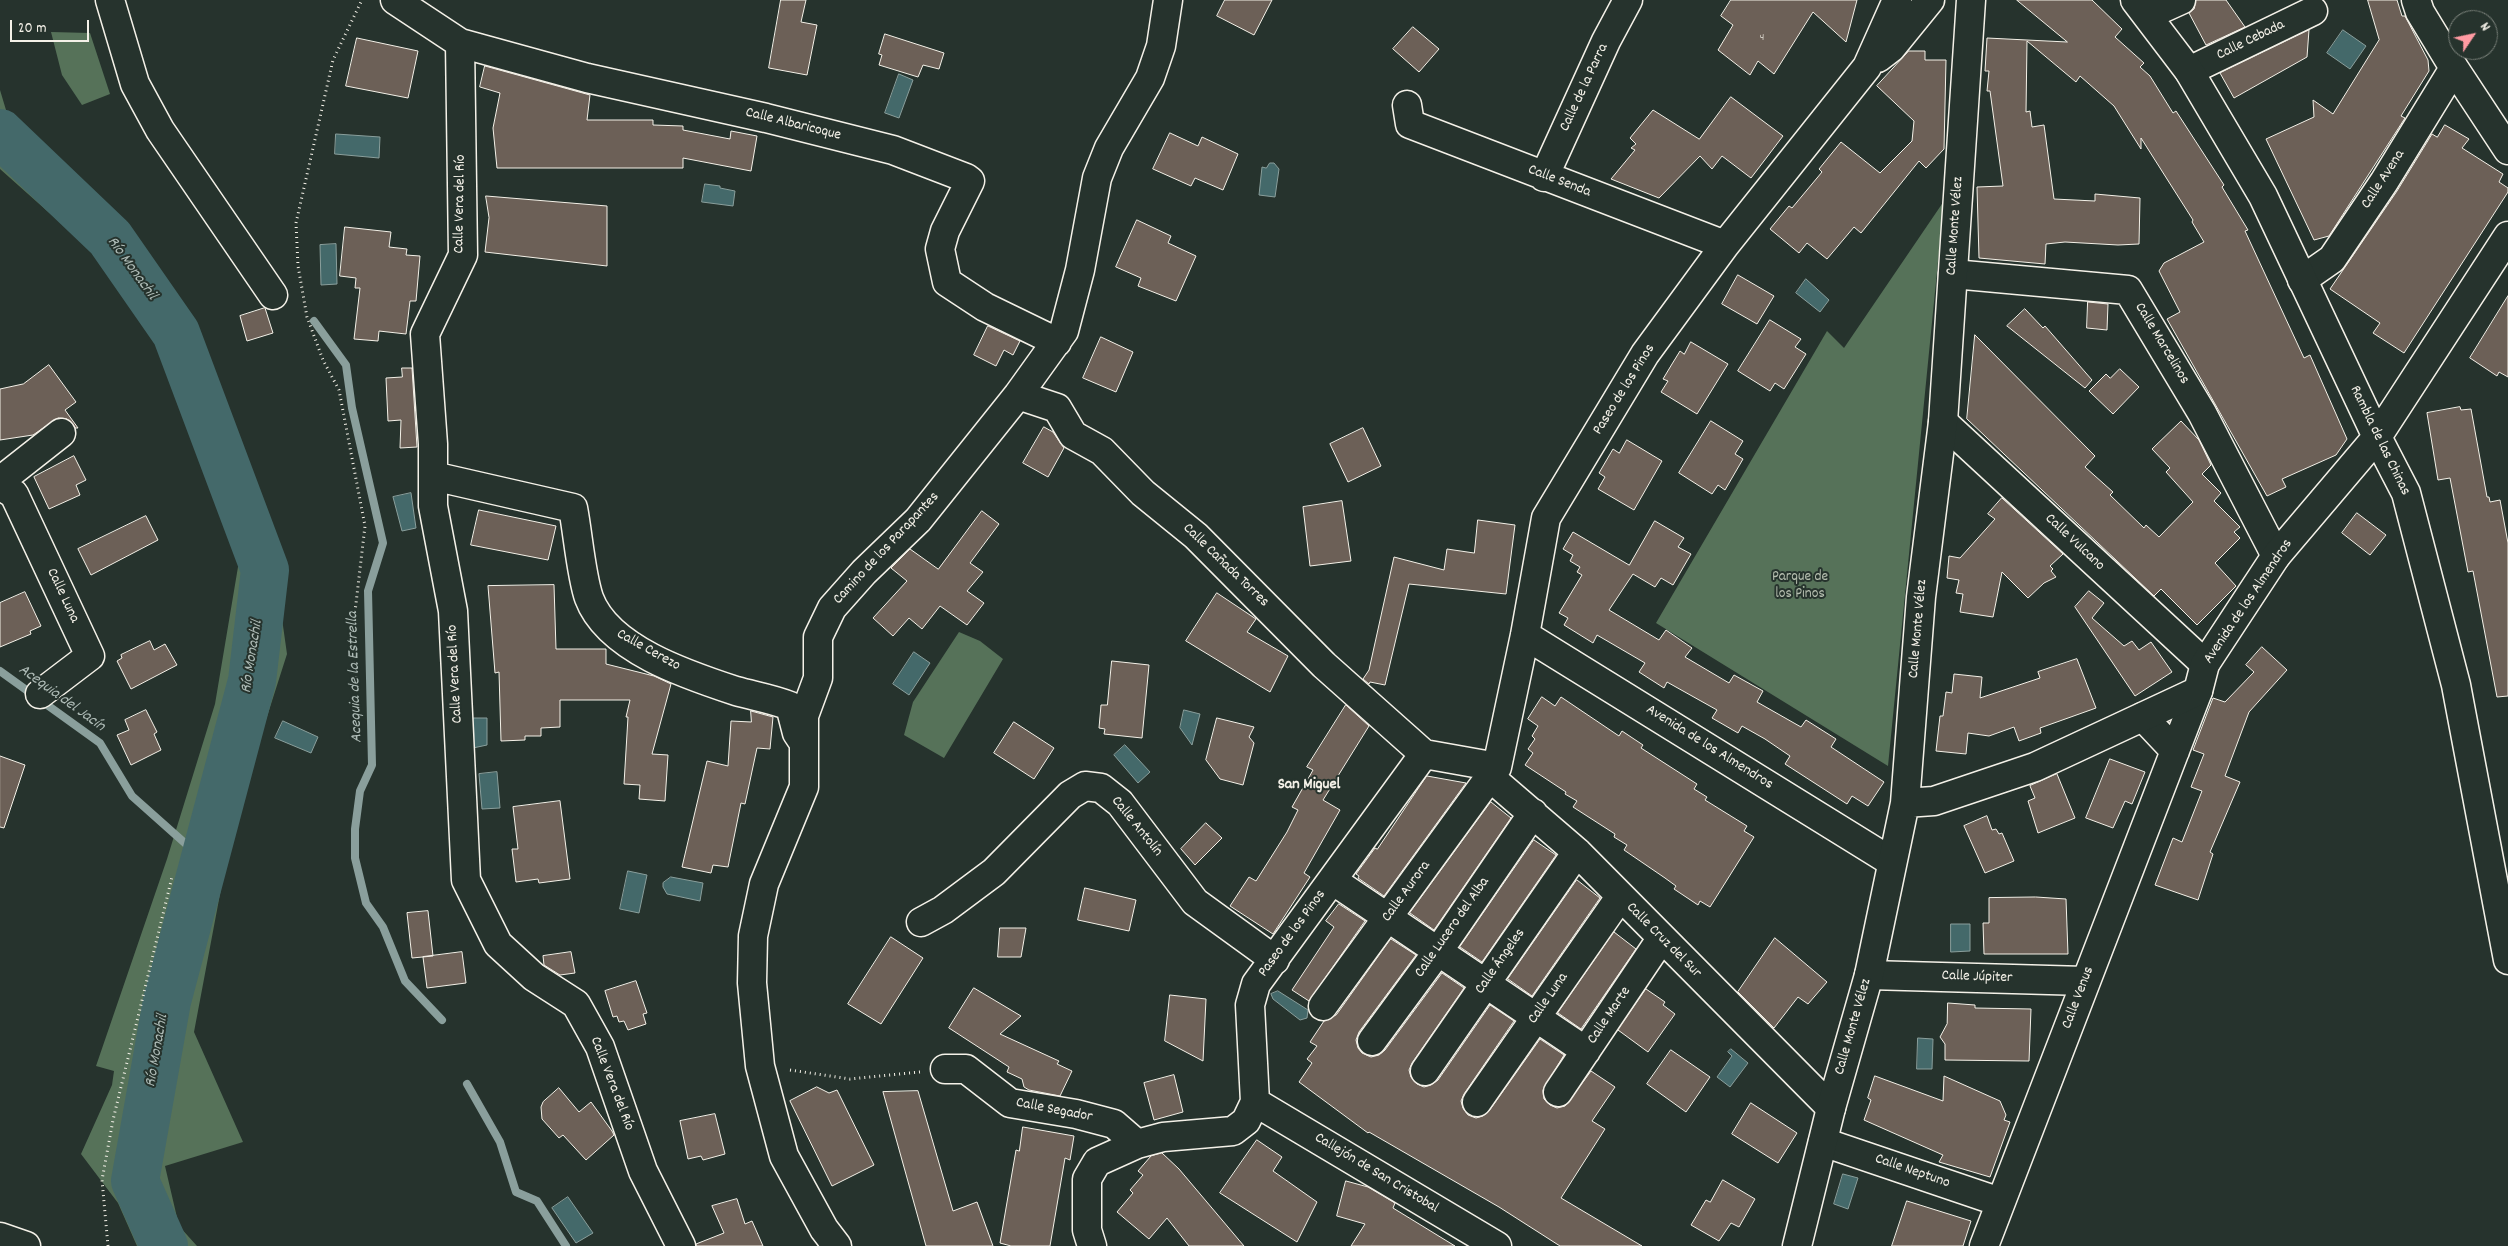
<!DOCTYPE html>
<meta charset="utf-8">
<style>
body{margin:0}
#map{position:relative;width:2508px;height:1246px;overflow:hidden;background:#26332d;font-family:Dekko,sans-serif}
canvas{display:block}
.north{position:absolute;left:2448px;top:10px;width:50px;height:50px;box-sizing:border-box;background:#26332d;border:1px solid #787f78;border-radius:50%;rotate:56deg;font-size:14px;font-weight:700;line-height:20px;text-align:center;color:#f4f1e8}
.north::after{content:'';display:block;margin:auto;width:18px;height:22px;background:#ff9aa2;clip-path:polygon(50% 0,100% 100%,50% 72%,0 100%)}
.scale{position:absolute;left:10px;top:20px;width:79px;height:22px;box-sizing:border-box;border:2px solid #f4f1e8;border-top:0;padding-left:6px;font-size:15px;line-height:18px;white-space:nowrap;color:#f4f1e8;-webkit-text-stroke:4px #26332d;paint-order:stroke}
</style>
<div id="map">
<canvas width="2508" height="1246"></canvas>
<div class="north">N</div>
<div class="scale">20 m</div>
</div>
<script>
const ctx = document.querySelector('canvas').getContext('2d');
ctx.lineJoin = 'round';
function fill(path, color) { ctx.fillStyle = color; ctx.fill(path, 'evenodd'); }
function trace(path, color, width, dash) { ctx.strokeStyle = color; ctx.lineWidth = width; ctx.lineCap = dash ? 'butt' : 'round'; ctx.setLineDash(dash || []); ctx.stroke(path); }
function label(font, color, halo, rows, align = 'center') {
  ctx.font = font + ' Dekko,sans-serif'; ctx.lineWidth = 4; ctx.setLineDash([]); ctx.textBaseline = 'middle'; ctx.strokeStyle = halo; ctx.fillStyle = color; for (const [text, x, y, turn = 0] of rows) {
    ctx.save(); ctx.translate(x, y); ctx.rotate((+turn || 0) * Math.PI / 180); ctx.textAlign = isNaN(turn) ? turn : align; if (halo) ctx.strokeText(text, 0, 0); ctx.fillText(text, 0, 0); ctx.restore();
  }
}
const green = new Path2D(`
 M51,32L90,33L110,94L82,105L62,75Z
 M0,90L6,110L127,240L190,329L267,513L287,654L234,820L194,1032L243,1142L165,1166L179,1226L197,1246H137L118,1203L81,1154L112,1085L114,1071L96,1066L167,859L215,704L239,561L226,493L194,411L148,329L92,251L0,169Z
 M1944,201L1888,766L1656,623L1827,331L1844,348Z
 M959,632L980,641L1003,659L944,758L904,735L913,702Z`);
const water = new Path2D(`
 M2343,30L2366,46L2350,69L2327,53Z
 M899,74L913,80L899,118L885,113Z
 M336,134L380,137L379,158L335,154Z
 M1270,163H1274L1279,169L1275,197L1259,195L1262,167L1266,168Z
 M705,184L720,186V188L735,191L733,206L702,202Z
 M336,244L337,284L321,285L320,245Z
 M1806,279L1829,300L1820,312L1796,293Z
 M411,493L416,528L402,531L393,497Z
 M914,652L930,663L909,695L893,684Z
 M1184,710L1200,714L1192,745L1180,728Z
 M472,718H487V745L473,748Z
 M283,721L318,737L311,753L275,738Z
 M1125,745L1150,772L1138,783L1114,755Z
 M497,772L500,808L482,809L479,774Z
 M628,871L647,875L639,913L620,909Z
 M671,877L703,883L700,901L667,894L663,887V883Z
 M1951,924H1970V951L1951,952Z
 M1278,991L1308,1010L1307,1018L1300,1020L1273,999L1271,994Z
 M1918,1038L1933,1039L1932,1069H1917Z
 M1731,1049L1748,1063L1730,1087L1717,1077L1732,1056L1728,1052Z
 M1843,1174L1858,1178L1848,1209L1834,1204Z
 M568,1197L593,1233L576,1243L552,1208Z`);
const stream = new Path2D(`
 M314,321L346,365L352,408L383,543L368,591L372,765L360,791L355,829V858L366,903L383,927L405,981L442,1020
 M0,671L100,743L132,796L205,861
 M467,1084L500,1142L516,1192L537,1201L566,1246`);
const river = new Path2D(`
 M0,133L110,238L176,333L265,570L252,681L167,1001L135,1181L164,1246`);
const building = new Path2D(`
 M781,0H806L801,22L817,25L807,75L769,68Z
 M1225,0H1272L1254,35L1217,16Z
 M1731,0H1857L1846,42L1813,12L1774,74L1758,61L1750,75L1718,50L1733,25L1721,16Z
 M2017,0H2092L2122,29L2115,37L2144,63L2140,67L2150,76L2173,113L2176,111L2224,185L2222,187L2248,230L2245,231L2304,358L2310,355L2347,439L2336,455L2282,479L2286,487L2267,496L2167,319L2180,312L2159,271L2164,263L2204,242L2192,222L2193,220L2141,138V149L2114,106L2080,76L2076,82L2027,41L2026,112L2030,111L2032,127L2044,125L2054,199L2095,201V194L2140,198L2139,244L2118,245L2065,242L2046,244L2045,264L1979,258L1977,187L2003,186L1990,91H1987L1989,71H1985L1987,38L2067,42Z
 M2196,0H2226L2245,27L2206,45L2189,13L2194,9Z
 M2368,0H2397L2402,16H2405L2428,60L2429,71L2401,116L2405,118L2329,236L2314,240L2266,139L2314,117L2313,100L2333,114L2379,40Z
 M1413,27L1439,49L1419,72L1393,49Z
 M2309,30L2307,57L2234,98L2220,73Z
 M885,34L944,53L939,69L923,65L918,77L879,65L882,55L879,54Z
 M357,38L418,51L408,98L346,86Z
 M1909,51H1925V60H1946L1944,149L1926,168L1919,161L1861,233L1854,227L1827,259L1807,243L1799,253L1770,229L1789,206L1792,208L1822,172L1819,169L1841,142L1880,173L1912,141L1914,121L1877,86Z
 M485,66L590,95L587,120H653V125L683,126V130L730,139L731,131L757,136L751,171L683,158V168H497L493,128L500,93L480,87Z
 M1731,97L1783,136L1751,178L1722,156L1712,169L1700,156L1659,198L1611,179L1635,150L1631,148L1636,144L1630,138L1653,110L1699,139Z
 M2445,125L2469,139L2462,148L2503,174L2499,182L2508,188V192L2404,353L2373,333L2380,323L2330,289L2397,191L2432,134L2437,137Z
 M1170,133L1198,146L1202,137L1238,154L1223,190L1195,178L1191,186L1153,169Z
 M486,196L607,206V266L485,252L489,218Z
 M1137,220L1171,236L1168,243L1196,256L1176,301L1138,286L1141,278L1116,267Z
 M345,227L391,232L389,247L407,249L406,255L420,256L416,301H410L406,334L379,331L378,341L354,339L360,288H355L356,278L340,276Z
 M1738,275L1774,296L1757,324L1722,304Z
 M2508,296V377L2499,372L2497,376L2470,358Z
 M2088,302L2108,304L2107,330L2087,328Z
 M265,308L273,333L247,341L240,316Z
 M2025,309L2043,328L2045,326L2092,380L2085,388L2007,326Z
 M1770,320L1801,339L1795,347L1806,354L1784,389L1775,383L1770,391L1738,371Z
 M988,326L1020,341L1013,355L1004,350L996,366L974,355Z
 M1975,335L2095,456L2085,467L2113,492L2110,495L2144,528L2146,525L2159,537L2193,502L2166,472L2170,468L2152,449L2181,421L2199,440L2211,465L2202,474L2221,493L2214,501L2240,527L2234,532L2240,538L2215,563L2236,586L2197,625L2161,589L2154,596L1967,419Z
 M1101,337L1133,352L1116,392L1083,378Z
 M1691,342L1728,364L1697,414L1661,392L1668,381L1663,379L1672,364L1680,351L1684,354Z
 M49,365L76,402L65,410L78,428H75L67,419L58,418L33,435L0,440V389L23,384Z
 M402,368H412L417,447L400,448L401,420L388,421L386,378L402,377Z
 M2120,369L2139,387L2113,414L2089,391L2106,374L2110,378Z
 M2460,407L2461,410L2471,409L2487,497H2489L2490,502L2500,500L2508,543V696L2497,697L2473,571L2468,572L2450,478L2438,480L2427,413Z
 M1711,421L1743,441L1735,454L1743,459L1725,490L1718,485L1712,494L1679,473Z
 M1044,427L1053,432L1064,448L1048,477L1023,463Z
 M1363,428L1381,466L1348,482L1330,444Z
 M1627,440L1662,461L1634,510L1598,489L1605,477L1599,473L1613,449L1619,453Z
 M74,456L86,480L76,485L80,495L49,509L34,477Z
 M2002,498L2063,554L2050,566L2053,569L2051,571L2056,577L2044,583L2028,598L2002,572L1993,617L1960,612L1963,594L1956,593L1959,580L1947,578L1949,556L1960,558L1995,519L1988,514Z
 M1342,501L1351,561L1310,566L1303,507Z
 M479,510L556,526L548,560L471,545Z
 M982,511L999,524L970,563L983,572L967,591L984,603L967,625L940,606L922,629L909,618L893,636L873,618L907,581L891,568L910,549L938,569Z
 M2357,513L2386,535L2370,555L2342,533Z
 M146,516L158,540L91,575L78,549Z
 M1478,520L1515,525L1506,594L1409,584L1385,685L1370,682L1369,684L1363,679L1369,670L1394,557L1444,570L1447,549L1474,553Z
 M1655,521L1684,538L1678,547L1691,554L1673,585L1661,578L1655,587L1633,574L1609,610L1659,640L1666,630L1692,648L1685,657L1729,683L1734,675L1763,691L1757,702L1801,727L1806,720L1836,739L1831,747L1884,782L1868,806L1852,796L1847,804L1785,764L1790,756L1765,739L1742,726L1738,733L1712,718L1717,710L1667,682L1664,688L1639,672L1645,663L1597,635L1593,643L1564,625L1568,618L1559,613L1582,575L1577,572L1580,567L1570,561L1573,555L1563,549L1573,532L1629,565Z
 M554,585L556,649H606V664L654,676L671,684L652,754L668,755L665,801L639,799L640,785L624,784L628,717H626L630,700H560V727L541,728V736H525V740L501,741L499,672L495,673L488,586Z
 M2089,591L2104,603L2092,618L2124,646L2132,641L2139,650L2151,642L2172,672L2135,696L2075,607Z
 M25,592L41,626L30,631L31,634L0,647V603Z
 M1217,593L1256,619L1247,632L1288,656L1270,692L1186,641Z
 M150,641L154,650L165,644L177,665L131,689L117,661L122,658L121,655Z
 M2262,647L2287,670L2249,712L2225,776L2240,782L2210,852L2213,854L2198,900L2155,885L2173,838L2182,842L2202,791L2191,787L2204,754L2193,750L2213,698L2225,702L2254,672L2246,665Z
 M2077,659L2096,708L2040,728L2041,733L2019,741L2014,727L1989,736L1968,733L1966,754L1936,751L1940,716H1943L1946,692L1952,693L1954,674L1982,677L1980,698L2040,678L2038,672Z
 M1112,661L1149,665L1142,738L1104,734L1105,729L1099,728L1101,705H1107Z
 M1542,697L1555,706L1561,697L1619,736L1622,731L1643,745L1641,748L1697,784L1694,789L1707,797L1705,800L1747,826L1744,831L1754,837L1710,907L1700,901L1698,905L1674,889L1676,886L1665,878L1624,850L1627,845L1614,837L1615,834L1573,807L1577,801L1565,794L1566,792L1525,765L1533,753L1528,749L1535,739L1532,736L1538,726L1528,719Z
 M1346,705L1369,726L1323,800L1340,810L1304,873L1310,877L1273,934L1230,906L1249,877L1256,881L1287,832L1298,810L1292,807L1313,770L1307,767Z
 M146,710L157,732L154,734L161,750L131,765L117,735L129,730L125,720Z
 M751,711L773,717L770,749L757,748L745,804L741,803L728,867L713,865L711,873L682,867L707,761L728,766L731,721L751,722Z
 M1217,718L1254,727L1249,737L1254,743L1243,785L1220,779L1206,760Z
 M1014,722L1054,748L1034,779L994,753Z
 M0,756L25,765L4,828L0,827Z
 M2110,759L2145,772L2132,804L2125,801L2113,828L2086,818Z
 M2057,774L2075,818L2038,833L2028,801L2035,798L2030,786Z
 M1427,776L1466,783L1384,896L1358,878L1359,876L1356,874L1375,848L1377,849Z
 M560,801L570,879L539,883L538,879L516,882L512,849H518L513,807Z
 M1491,802L1511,818L1434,930L1410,913Z
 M1987,816L1992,830L1996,829L1999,834L2002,833L2014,861L1985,873L1964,826Z
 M1206,823L1222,838L1195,865L1181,849Z
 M1534,840L1556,855L1482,962L1460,947Z
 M1577,880L1600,898L1532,996L1508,979Z
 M1085,888L1136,900L1129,931L1078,920Z
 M2036,897L2066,899L2068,954H1984L1983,923H1989V898Z
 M1339,904L1365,921L1309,1001L1292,990L1334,927L1326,921Z
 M428,911L433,956L412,958L407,913Z
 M1000,928H1026L1021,957H998Z
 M1614,932L1636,949L1581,1029L1558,1013Z
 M891,937L923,958L881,1024L848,1004Z
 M1775,938L1827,982L1808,1004L1798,997L1774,1028L1738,992Z
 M1391,939L1416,955L1359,1032L1356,1040L1358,1048L1362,1053L1371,1057L1379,1055L1385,1050L1442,973L1464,988L1412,1063L1409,1070L1411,1077L1417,1084L1424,1087L1431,1085L1438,1080L1490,1005L1514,1021L1464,1094L1461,1101L1463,1108L1468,1115L1476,1118L1483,1116L1489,1111L1540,1039L1564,1055L1543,1090L1544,1099L1550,1105L1557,1108L1565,1106L1591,1071L1615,1087L1592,1121L1605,1129L1561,1198L1642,1246H1560L1499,1207L1369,1132L1368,1133L1299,1082L1312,1063L1307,1059L1317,1046L1310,1042L1324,1021L1336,1015Z
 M462,952L466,983L427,988L423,957Z
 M571,952L575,973L560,975L544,965L543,956Z
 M636,981L647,1013L643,1014L646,1024L628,1030L624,1021L619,1022L617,1016L613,1017L605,991Z
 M974,988L1021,1016L1000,1034L1059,1061L1057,1064L1072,1071L1060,1096L1029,1090L1024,1087L1022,1079L1007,1072L1009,1067L949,1028Z
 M1646,989L1665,1002L1663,1005L1675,1014L1648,1052L1618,1030Z
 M1170,995L1206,999L1203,1061L1165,1041Z
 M1948,1003L1975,1005V1008L2031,1009L2029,1061L1945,1060V1044L1940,1037L1947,1024Z
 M1671,1050L1710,1077L1686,1112L1647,1084Z
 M1174,1075L1183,1112L1154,1120L1144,1083Z
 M1875,1076L1943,1101L1944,1076L2000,1101L2006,1115L2004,1120L2010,1122L1990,1177L1939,1162L1943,1155L1864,1120L1871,1100L1868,1098Z
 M817,1087L829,1093L837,1090L874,1165L832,1186L790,1101Z
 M559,1088L579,1112L591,1102L612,1131L614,1135L586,1160L563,1135L559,1138L542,1119L541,1107L543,1102Z
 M918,1091L953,1211L977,1202L993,1246H926L883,1092Z
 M1751,1103L1797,1133L1778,1163L1732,1134Z
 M715,1114L725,1154L703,1160L701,1156L688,1159L680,1121Z
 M1023,1127L1074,1136L1070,1160L1065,1158L1050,1246H1011L1000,1243L1016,1150L1019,1151Z
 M1257,1140L1282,1157L1273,1171L1317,1202L1297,1242L1220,1193Z
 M1162,1153L1179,1169L1244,1246H1189L1167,1218L1149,1239L1117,1212L1133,1193L1130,1190L1143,1175L1138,1171L1151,1156Z
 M1723,1180L1755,1199L1739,1227L1731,1223L1719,1241L1691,1225L1706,1200L1710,1202Z
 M1346,1181L1368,1187L1395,1203L1393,1208L1455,1246H1351L1365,1224L1337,1216Z
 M737,1199L745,1224L752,1221L763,1246H696V1244L724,1233L712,1206Z
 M1907,1201L1971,1221L1963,1246H1892Z`);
const path = new Path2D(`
 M353,707L356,688L355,612L365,526L339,390L323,360L307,317L298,266L296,223L333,60L362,0
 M790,1070L850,1079L920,1072
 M108,1246L102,1180L113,1120L172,877`);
const street = new Path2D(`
 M110,0L135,84L160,130L273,295
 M395,0L460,43L587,78L766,118L893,150L966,178L970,181L945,231L940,249L947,282L985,307L1057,342
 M2416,0L2420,12L2454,68L2508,150
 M460,43L463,255L425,334L433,444V506L453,611L466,880L498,944L534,977L576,1004L600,1047L643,1171L681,1246
 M1878,58L1891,48L1930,0
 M2189,71L2313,11
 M1407,105L1410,124L1725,245
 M1544,177L1606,41L1628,0
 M1953,274L2128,290L2202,413L2276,556
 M2302,280L2332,259L2384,182L2454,68
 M1018,395L1057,408L1073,435L1102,451L1143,493L1196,536L1324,665L1424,754
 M1943,422L2205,664
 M433,476L573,508C578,534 581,575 589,598C608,649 687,675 736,691C754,696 773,699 790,706L797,733L801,739
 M0,481L61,433
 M0,486L14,494L90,656L40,694
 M1525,635L1892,862
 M2143,717L2175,751
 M1491,778L1577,852L1831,1108
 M1332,880L1586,1051
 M921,922L943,910L994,872L1070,795L1085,786L1101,788L1120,803L1195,902L1275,960
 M1869,975L2085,981
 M1323,1006L1497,767L1525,635L1546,518L1645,354L1725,245L1867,67L1897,0
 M1372,1041L1439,950L1533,813
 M945,1069H966L1010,1103L1076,1114L1114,1124L1137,1144
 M1425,1071L1577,852
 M1558,1092L1661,939
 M1255,1102L1497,1246
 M1477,1102L1620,897
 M1823,1142L2000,1202
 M0,1237L26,1246
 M837,1246L824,1229L784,1156L760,1066L752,983L753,936L764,884L804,787V716L818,678V637L832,608L864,572L918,520L1018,395L1064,331L1080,270L1097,178L1109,148L1150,78L1161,46L1168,0
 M1092,1246L1087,1230V1179L1097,1162L1137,1144L1163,1137L1233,1131L1246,1121L1255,1102L1250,1005L1256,984L1424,754L1497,767
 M1984,1246L2198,691`);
const secondary = new Path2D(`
 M2135,0L2189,71L2263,196L2377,437L2406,493L2456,685L2508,960
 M2148,15L2181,0
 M1905,803L1934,801L2035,767L2198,691L2205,664L2276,556L2377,437L2508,236
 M1797,1246L1831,1108L1869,975L1905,803L1921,597L1943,422L1971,0`);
const numberNames = [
 ["4",1762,38]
];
const streetNames = [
 ["Calle Cebada",2251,41,-26],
 ["Calle de la Parra",1585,88,-65],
 ["Calle Albaricoque",793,125,14],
 ["Calle Avena",2384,180,-57],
 ["Calle Senda",1559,182,21],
 ["Calle Vera del Río",461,204,-89],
 ["Calle Monte Vélez",1956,226,-86],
 ["Calle Marcelinos",2161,344,59],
 ["Paseo de los Pinos",1625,390,-58],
 ["Rambla de las Chinas",2379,441,64],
 ["Calle Vulcano",2074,543,43],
 ["Camino de los Parapantes",887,549,-47],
 ["Calle Cañada Torres",1225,566,44],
 ["Calle Luna",62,596,65],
 ["Avenida de los Almendros",2249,602,-56],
 ["Calle Monte Vélez",1919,629,-85],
 ["Calle Cerezo",648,651,29],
 ["Calle Vera del Río",456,674,-93],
 ["Avenida de los Almendros",1709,748,32],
 ["Calle Antolín",1136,827,51],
 ["Calle Aurora",1407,892,-54],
 ["Calle Lucero del Alba",1453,928,-55],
 ["Paseo de los Pinos",1293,934,-54],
 ["Calle Cruz del Sur",1663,941,45],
 ["Calle Ángeles",1501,962,-55],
 ["Calle Júpiter",1977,978,2],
 ["Calle Venus",2079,998,-69],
 ["Calle Luna",1549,999,-55],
 ["Calle Marte",1610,1016,-56],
 ["Calle Monte Vélez",1854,1027,-74],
 ["Calle Vera del Río",611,1084,69],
 ["Calle Segador",1054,1111,11],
 ["Calle Neptuno",1912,1172,19],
 ["Callejón de San Cristobal",1376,1174,31]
];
const parkNames = [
 ["Parque de",1800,578],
 ["los Pinos",1800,595]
];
const waterNames = [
 ["Río Monachil",131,269,54],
 ["Río Monachil",253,657,-81],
 ["Acequia de la Estrella",356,677,-92],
 ["Acequia del Jacín",61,699,36],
 ["Río Monachil",158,1051,-80]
];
const neighbourhoodNames = [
 ["San Miguel",1309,786]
];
fill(green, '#567259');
fill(water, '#44696a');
trace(water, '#8a9f9c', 1);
trace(stream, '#8a9f9c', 8);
trace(river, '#44696a', 48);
fill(building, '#6c6057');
trace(building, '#f4f1e8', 1);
trace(street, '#f4f1e8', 31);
trace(secondary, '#f4f1e8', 31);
trace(path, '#f4f1e8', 3, [1, 4]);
trace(street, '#26332d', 28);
trace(secondary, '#26332d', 28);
label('12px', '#d2cdc4', null, numberNames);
label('15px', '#f4f1e8', '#26332d', streetNames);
label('15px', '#b5beaf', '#26332d', parkNames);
label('italic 16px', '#aebbb6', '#26332d', waterNames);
label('bold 16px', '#f4f1e8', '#26332d', neighbourhoodNames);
</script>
